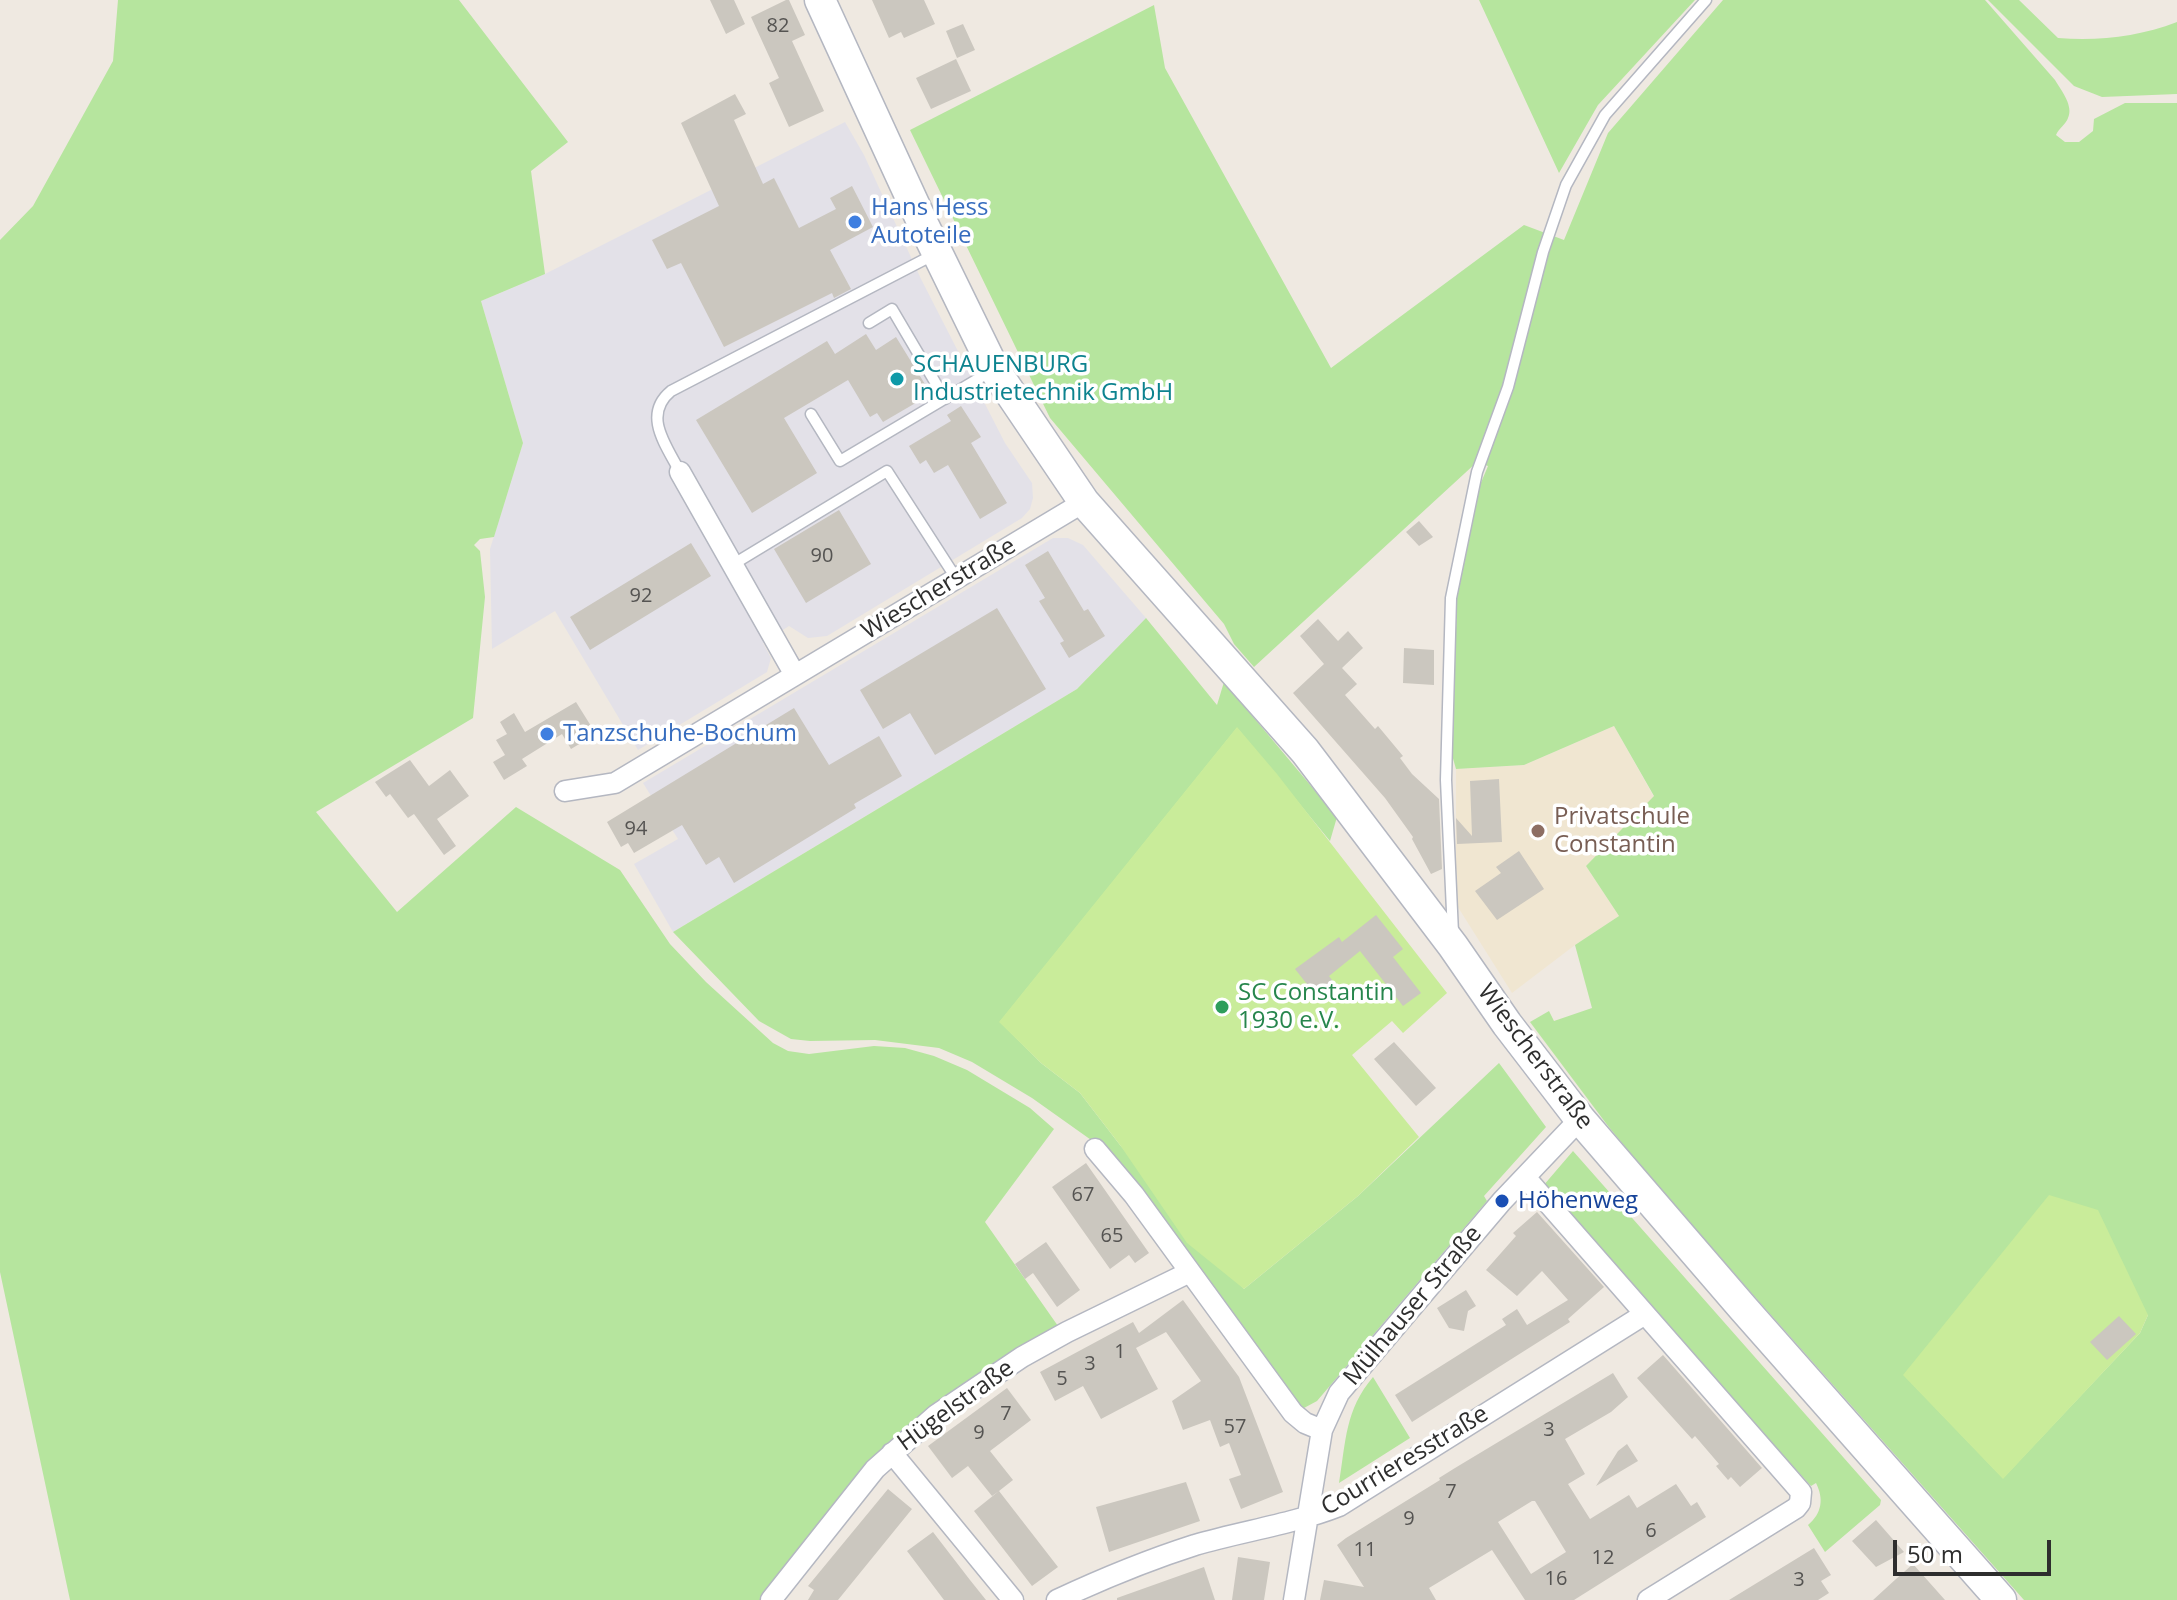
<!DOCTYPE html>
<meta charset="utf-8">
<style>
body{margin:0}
#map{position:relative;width:2177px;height:1600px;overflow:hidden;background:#efe9e1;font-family:"Open Sans",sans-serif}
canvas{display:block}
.scale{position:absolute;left:1893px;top:1540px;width:158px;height:36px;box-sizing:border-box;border:4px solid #2e2e2e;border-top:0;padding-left:10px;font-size:24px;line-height:28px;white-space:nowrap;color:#2e2e2e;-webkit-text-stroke:6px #fff;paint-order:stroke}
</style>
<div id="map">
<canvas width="2177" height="1600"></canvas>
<div class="scale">50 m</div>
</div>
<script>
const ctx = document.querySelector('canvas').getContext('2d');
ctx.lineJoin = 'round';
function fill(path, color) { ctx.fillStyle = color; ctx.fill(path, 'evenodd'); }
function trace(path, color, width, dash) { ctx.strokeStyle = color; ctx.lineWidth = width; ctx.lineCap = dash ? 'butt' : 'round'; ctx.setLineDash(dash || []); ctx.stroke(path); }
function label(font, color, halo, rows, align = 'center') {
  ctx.font = font + ' "Open Sans",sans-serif'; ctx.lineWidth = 7; ctx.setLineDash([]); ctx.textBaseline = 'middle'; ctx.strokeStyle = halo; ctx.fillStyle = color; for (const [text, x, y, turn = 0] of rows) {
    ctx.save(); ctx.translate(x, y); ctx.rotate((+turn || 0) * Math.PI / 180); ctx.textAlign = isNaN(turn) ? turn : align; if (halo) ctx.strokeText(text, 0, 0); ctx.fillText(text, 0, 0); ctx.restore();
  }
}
const industrial = new Path2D(`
 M845,122L864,155L921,279L1005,443L1032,483L1033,498L1030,509L1022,518L827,636L808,638L789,626L763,643L771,658L767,672L638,750L555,611L492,649L490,549L523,443L481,301L545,274Z
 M1053,538H1068L1083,545L1146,618L1077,689L673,932L634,864L678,839L643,783Z`);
const education = new Path2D(`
 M1614,726L1654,797L1586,866L1619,916L1575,945L1512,993L1456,904V769L1524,765Z`);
const green = new Path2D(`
 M118,0H459L568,142L531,171L545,274L481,301L523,443L494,537L480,539L474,545L480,551L485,597L473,718L316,812L397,912L516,807L620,870L670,944L706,982L773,1043L788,1051L809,1054L874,1046L905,1048L934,1056L967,1070L1030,1108L1054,1129L985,1222L1058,1326L961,1390L767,1600H70L0,1272V240L33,206L113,61Z
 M1479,0H1695L1598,105L1559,173Z
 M1723,0H1985L2055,80C2061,90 2074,106 2068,118C2066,124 2059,128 2056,135L2065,142H2079L2093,131L2094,119L2125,103H2177V1600H2024L1667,1198L1608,1126L1530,1022L1549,1011L1554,1021L1592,1008L1575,945L1619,916L1586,866L1654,796L1614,726L1524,765L1456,769L1452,755L1457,598L1480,485L1488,466L1477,462L1254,667L1234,644L1224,624L1050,418L910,130L1154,5L1165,68L1331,368L1524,225L1564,240L1608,133ZM2148,1315L2140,1333L2003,1478L1904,1375Z
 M1988,0H2019L2058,38C2099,41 2138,37 2177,22V94L2102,97L2074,86Z
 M1146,618L1217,705L1224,682L1337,817L1330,841L1237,728L1000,1022L1041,1063L1080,1093L1120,1145L1244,1289L1358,1196L1499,1063L1546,1127L1484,1196L1487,1201L1317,1401L1304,1408L1297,1406L1101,1147L1032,1098L972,1062L939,1048L875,1040L810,1041L791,1039L759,1021L673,932L1077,689Z
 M1573,1151L1881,1500L1880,1505L1825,1552L1808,1525C1822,1513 1824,1499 1816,1483L1811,1486L1711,1377L1543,1186Z
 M1373,1377L1410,1438L1339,1483C1346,1441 1345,1410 1373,1377Z`);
const pitch = new Path2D(`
 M1237,727L1277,774L1447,993L1403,1033L1392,1021L1352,1055L1419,1137L1358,1196L1244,1289L1187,1243L1120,1145L1080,1093L1041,1063L999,1022Z
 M2049,1195L2098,1210L2148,1315L2140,1333L2003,1479L1903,1375Z`);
const building = new Path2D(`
 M710,0H734L745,24L726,34Z
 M786,0H789L805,35L792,41L824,111L789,127L769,83L779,78L751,17Z
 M872,0H924L935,24L904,38L901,32L889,38Z
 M963,24L975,50L957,58L946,31Z
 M956,59L971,91L931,109L916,78Z
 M735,94L746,114L734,120L763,184L774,178L799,228L836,209L830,198L852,186L873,227L830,250L851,289L834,298L832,293L724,347L681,263L667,269L652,240L719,206L681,123Z
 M866,334L876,350L896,337L931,394L883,422L877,413L870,417L848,380L784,418L817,473L752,513L696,420L827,341L835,354Z
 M961,406L981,437L971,443L1007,503L980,519L948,465L934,473L926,460L920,464L909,446L951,421L947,415Z
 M839,510L871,564L806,603L774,549Z
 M1419,521L1433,537L1419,546L1406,532Z
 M691,543L711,576L590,650L570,617Z
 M1048,551L1084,611L1088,609L1105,636L1069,658L1060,643L1064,641L1039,601L1045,598L1025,565Z
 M997,608L1046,689L935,755L910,713L883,729L860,690Z
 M1318,619L1338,641L1348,631L1363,648L1342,668L1357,684L1345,695L1375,729L1378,726L1403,756L1400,758L1412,774L1439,799L1442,869L1431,874L1412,839L1413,837L1385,798L1293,693L1324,664L1300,636Z
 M1404,648L1434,650V685L1403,683Z
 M576,702L596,734L571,749L562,734L522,759L527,766L504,780L493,762L505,755L496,740L507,734L500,722L514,713L525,732Z
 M794,708L829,765L879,736L902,776L854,804L856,808L734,883L719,857L706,865L682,825L634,853L628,843L621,847L607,822Z
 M410,760L429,786L450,770L469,796L437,819L456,846L444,855L414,814L408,818L390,794L386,797L375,782Z
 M1499,779L1502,842L1457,844L1456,818L1472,836L1470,781Z
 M1519,851L1544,889L1497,920L1475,891L1501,873L1496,867Z
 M1376,915L1403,949L1393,957L1421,993L1403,1006L1360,951L1329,976L1338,988L1322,1003L1295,969L1339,937L1342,942Z
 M1394,1042L1436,1088L1416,1106L1374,1059Z
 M1086,1163L1149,1253L1135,1263L1129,1255L1110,1269L1052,1187Z
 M1537,1212L1604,1287L1568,1319L1570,1322L1412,1422L1395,1395L1506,1325L1502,1319L1517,1309L1527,1325L1568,1300L1542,1271L1517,1296L1486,1270L1516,1236L1513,1233Z
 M1046,1242L1080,1290L1057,1307L1033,1273L1025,1279L1015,1264Z
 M1466,1290L1476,1306L1468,1311L1464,1331L1449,1328L1437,1308Z
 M1183,1300L1239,1377L1283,1492L1241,1509L1229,1479L1241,1475L1229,1443L1220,1447L1210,1420L1183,1430L1172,1401L1201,1381L1166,1332L1136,1348L1158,1389L1101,1419L1083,1386L1055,1401L1040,1372L1133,1322L1139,1333Z
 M2119,1316L2136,1334L2107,1360L2090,1342Z
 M1663,1355L1762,1468L1740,1487L1731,1477L1728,1480L1716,1466L1719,1464L1695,1436L1692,1439L1637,1378Z
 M1613,1373L1628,1397L1611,1412L1565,1439L1585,1474L1568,1484L1590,1519L1629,1495L1637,1508L1676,1484L1691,1506L1697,1502L1706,1517L1574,1600H1525L1492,1550L1429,1588L1436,1600H1320L1324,1580L1364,1587L1337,1545L1346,1538L1440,1480L1439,1478L1455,1468ZM1532,1501H1535L1566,1552L1531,1574L1498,1522Z
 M1007,1388L1031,1420L990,1451L1013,1480L999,1491L1058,1567L1032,1586L974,1511L999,1491L992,1496L968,1466L952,1478L928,1446Z
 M1627,1444L1638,1461L1596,1486L1618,1451Z
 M1186,1482L1200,1521L1109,1552L1096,1507Z
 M888,1489L912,1509L838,1600H808L814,1590L808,1586Z
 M1876,1520L1904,1552L1876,1567L1852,1541Z
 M933,1532L970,1580L986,1600H944L907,1551Z
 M1814,1548L1831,1575L1821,1581L1829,1593L1818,1600H1729Z
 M1238,1557L1270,1562L1264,1600H1232Z
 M1913,1564L1945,1600H1873L1896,1579Z
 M1204,1567L1215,1600H1117V1598Z`);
const service = new Path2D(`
 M869,323L892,309L945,399
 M811,414L840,461L993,370
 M680,472C666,445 642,415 671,391L935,254
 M732,565L887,471L956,578
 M1453,933L1446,780L1451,598L1477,472L1508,387L1543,252L1566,185L1605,115L1706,0`);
const minor = new Path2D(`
 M680,472L795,675
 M565,791L615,783L1084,502
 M1095,1149L1134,1195L1293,1413L1305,1423L1322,1430
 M1525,1177L1801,1492L1800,1503L1796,1508L1648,1600
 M892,1453L1013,1600
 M771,1600L875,1469L936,1415L1022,1357L1067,1332L1190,1272
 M1057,1600C1102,1579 1148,1560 1195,1545C1243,1531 1293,1524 1339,1506L1645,1314
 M1294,1600L1322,1430L1339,1393L1502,1201L1580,1119`);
const secondary = new Path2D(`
 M820,0L924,226L994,369L1084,502L1305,751L1453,946L1507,1024L1580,1119L1743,1308L2001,1600`);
const markers = [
 [855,222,8,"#3f7fe0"],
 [897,379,8,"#0f9aa8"],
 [547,734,8,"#3f7fe0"],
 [1538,831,8,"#8d6e63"],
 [1222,1007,8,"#2e9e5b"],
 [1502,1201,8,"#1a4fb4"]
];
const numberNames = [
 ["82",778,26],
 ["90",822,556],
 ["92",641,596],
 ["94",636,829],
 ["67",1083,1195],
 ["65",1112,1236],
 ["1",1120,1352],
 ["3",1090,1364],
 ["5",1062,1379],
 ["7",1006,1414],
 ["57",1235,1427],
 ["3",1549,1430],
 ["9",979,1433],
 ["7",1451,1492],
 ["9",1409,1519],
 ["6",1651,1531],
 ["11",1365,1550],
 ["12",1603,1558],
 ["16",1556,1579],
 ["3",1799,1580]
];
const shopNames = [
 ["Hans Hess",871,208],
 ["Autoteile",871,236],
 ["Tanzschuhe-Bochum",563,734]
];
const cultureNames = [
 ["SCHAUENBURG",913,365],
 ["Industrietechnik GmbH",913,393]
];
const streetNames = [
 ["Wiescherstraße",939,589,-31],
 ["Wiescherstraße",1535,1057,53],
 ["Mülhauser Straße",1413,1306,-50],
 ["Hügelstraße",956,1406,-36],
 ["Courrieresstraße",1405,1461,-31]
];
const educationNames = [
 ["Privatschule",1554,817],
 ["Constantin",1554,845]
];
const leisureNames = [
 ["SC Constantin",1238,993],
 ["1930 e.V.",1238,1021]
];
const transitNames = [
 ["Höhenweg",1518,1201]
];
fill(industrial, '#e3e1e8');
fill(education, '#f0e6d1');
fill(green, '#b6e59e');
fill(pitch, '#c9ec9a');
fill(building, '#cbc7bf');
trace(service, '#b4b7c1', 13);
trace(minor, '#b4b7c1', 23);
trace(secondary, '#b4b7c1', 33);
trace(service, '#fff', 10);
trace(minor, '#fff', 20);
trace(secondary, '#fff', 30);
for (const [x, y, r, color] of markers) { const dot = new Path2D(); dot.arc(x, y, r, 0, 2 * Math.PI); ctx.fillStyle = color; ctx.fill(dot); trace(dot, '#fff', 3); }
label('20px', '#555452', null, numberNames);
label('24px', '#366cbe', '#fff', shopNames, 'left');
label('24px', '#0d838f', '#fff', cultureNames, 'left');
label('24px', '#2e2e2e', '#fff', streetNames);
label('24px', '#785e54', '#fff', educationNames, 'left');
label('24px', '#27864d', '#fff', leisureNames, 'left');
label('24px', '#164399', '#fff', transitNames, 'left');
</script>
